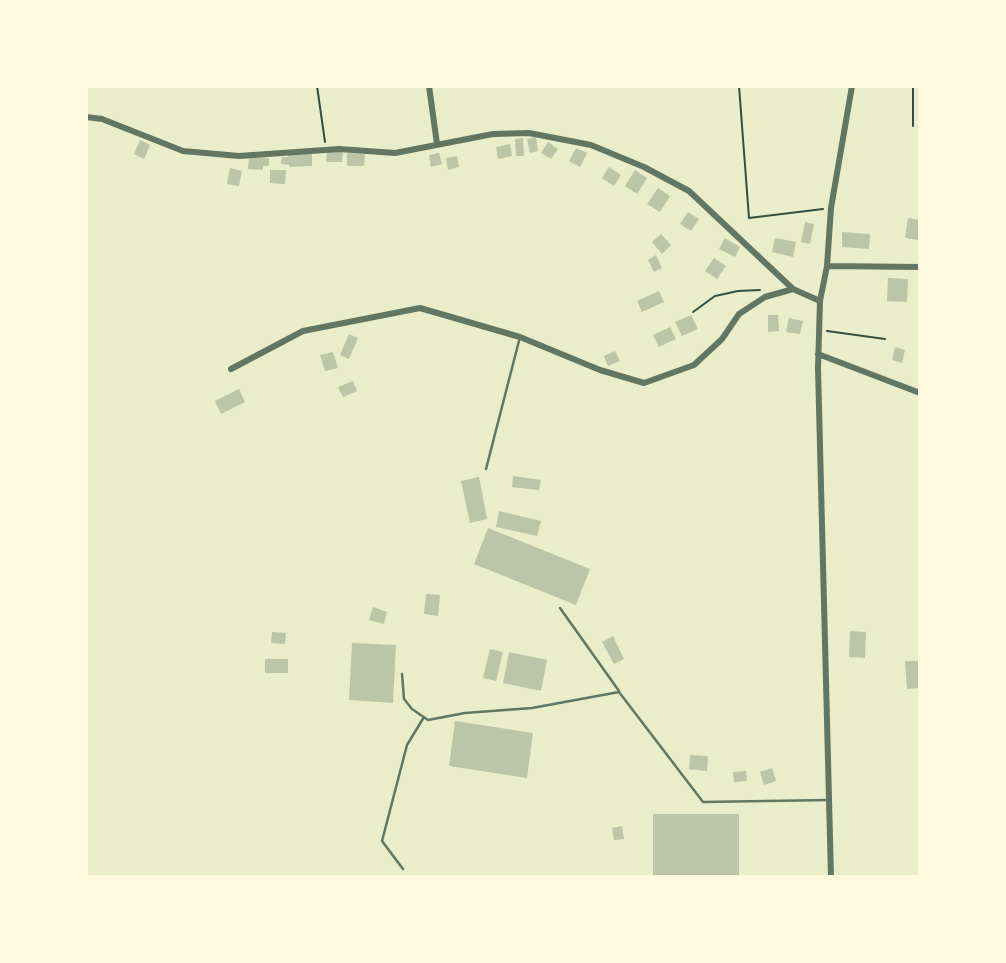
<!DOCTYPE html>
<html>
<head>
<meta charset="utf-8">
<style>
	body { margin:0 }
	#map { position:relative; width:1006px; height:963px; overflow:hidden; background:#e9edc9; font-family:Ubuntu,sans-serif }
	canvas { display:block }
	.frame { position:absolute; inset:0; border:88px solid #fefae0; pointer-events:none }
</style>
</head>
<body>
<div id="map">
<canvas width="1006" height="963"></canvas>
<div class="frame"></div>
</div>
<script>
const c = document.querySelector('canvas').getContext('2d');
c.lineJoin = 'round';
function fillPath(path, color) {
  c.fillStyle = color;
  c.fill(path, 'evenodd');
}
function shape(rows) {
  const path = new Path2D();
  for (const r of rows) {
    path.moveTo(r[0], r[1]);
    for (let i = 2; i < r.length; i += 2) path.lineTo(r[i], r[i + 1]);
  }
  return path;
}
function stroke(path, color, width, dash) {
  c.strokeStyle = color;
  c.lineWidth = width;
  c.lineCap = dash ? 'butt' : 'round';
  c.setLineDash(dash || []);
  c.stroke(path);
}
const building = shape([
	[536,137,538,151,530,153,527,139],
	[523,138,524,156,516,156,515,139],
	[140,140,150,145,144,159,134,154],
	[548,142,558,149,551,159,541,153],
	[510,144,512,156,498,159,496,147],
	[576,148,587,153,580,167,569,161],
	[327,152,343,152,342,162,326,162],
	[312,153,312,166,289,167,289,165,281,164,282,157,288,157,288,154],
	[347,153,365,154,364,166,347,166],
	[439,153,442,164,431,167,429,155],
	[457,156,459,167,448,170,446,158],
	[249,157,269,158,269,166,263,166,263,170,248,169],
	[609,167,621,175,614,186,602,178],
	[230,168,242,171,239,186,227,184],
	[270,170,286,170,285,184,270,183],
	[635,170,647,178,637,194,625,186],
	[658,188,670,196,660,212,647,204],
	[688,212,699,219,691,231,680,224],
	[908,218,920,220,918,240,905,238],
	[805,222,814,224,810,244,801,242],
	[842,232,870,234,869,249,842,247],
	[661,234,671,245,662,254,652,242],
	[725,238,740,247,735,257,719,249],
	[775,238,796,242,793,257,772,252],
	[656,255,662,268,654,272,648,260],
	[714,258,726,266,717,279,705,271],
	[888,278,908,279,907,302,887,301],
	[659,291,664,302,642,312,637,301],
	[691,315,698,329,682,336,675,322],
	[768,315,778,315,779,331,768,332],
	[789,318,803,321,800,334,786,332],
	[670,327,676,339,659,347,653,335],
	[349,334,358,338,349,359,340,355],
	[895,347,905,350,902,363,892,360],
	[615,351,620,361,608,366,604,356],
	[333,352,338,368,325,371,320,355],
	[353,381,357,391,343,397,338,387],
	[239,389,245,402,221,414,215,401],
	[513,476,541,480,539,490,512,487],
	[479,477,487,519,470,523,461,481],
	[499,511,541,521,537,536,496,527],
	[488,528,590,569,576,605,474,564],
	[426,594,440,595,438,616,424,614],
	[373,607,387,612,384,624,369,620],
	[850,631,866,632,865,658,849,657],
	[272,632,286,633,285,644,271,643],
	[613,636,624,659,614,664,602,642],
	[352,643,396,645,393,703,349,700],
	[490,649,503,652,496,681,483,678],
	[509,652,547,660,541,691,503,683],
	[265,659,288,659,288,673,265,673],
	[905,661,920,661,920,688,907,689],
	[455,721,533,733,527,778,449,766],
	[690,755,708,756,707,771,689,769],
	[772,768,776,781,764,785,760,772],
	[746,771,747,781,734,782,733,772],
	[653,814,739,814,739,877,653,877],
	[622,826,624,839,614,840,612,828]
]);
const path = shape([
	[317,86,325,142],
	[739,86,749,218,823,209],
	[913,126,913,86],
	[693,312,715,296,738,291,760,290],
	[827,331,885,339]
]);
const service = shape([
	[486,469,520,337],
	[560,608,619,691],
	[402,674,404,699,412,709,428,720,465,713,532,708,619,692,703,802,829,800],
	[403,869,382,841,407,745,424,717]
]);
const minor = shape([
	[429,86,437,144],
	[86,117,102,119,183,151,239,156,339,149,395,153,493,134,529,133,591,145,644,167,689,191,793,289,820,301],
	[827,266,920,267],
	[818,354,920,393],
	[231,369,303,331,420,308,520,337,600,370,644,383,694,365,722,339,739,314,765,297,793,289],
	[831,877,818,368,820,301,827,266,831,208,852,86]
]);
fillPath(building, '#bcc5a7');
stroke(path, '#344e41', 2);
stroke(service, '#617663', 2.5);
stroke(minor, '#617663', 6);
</script>
</body>
</html>
